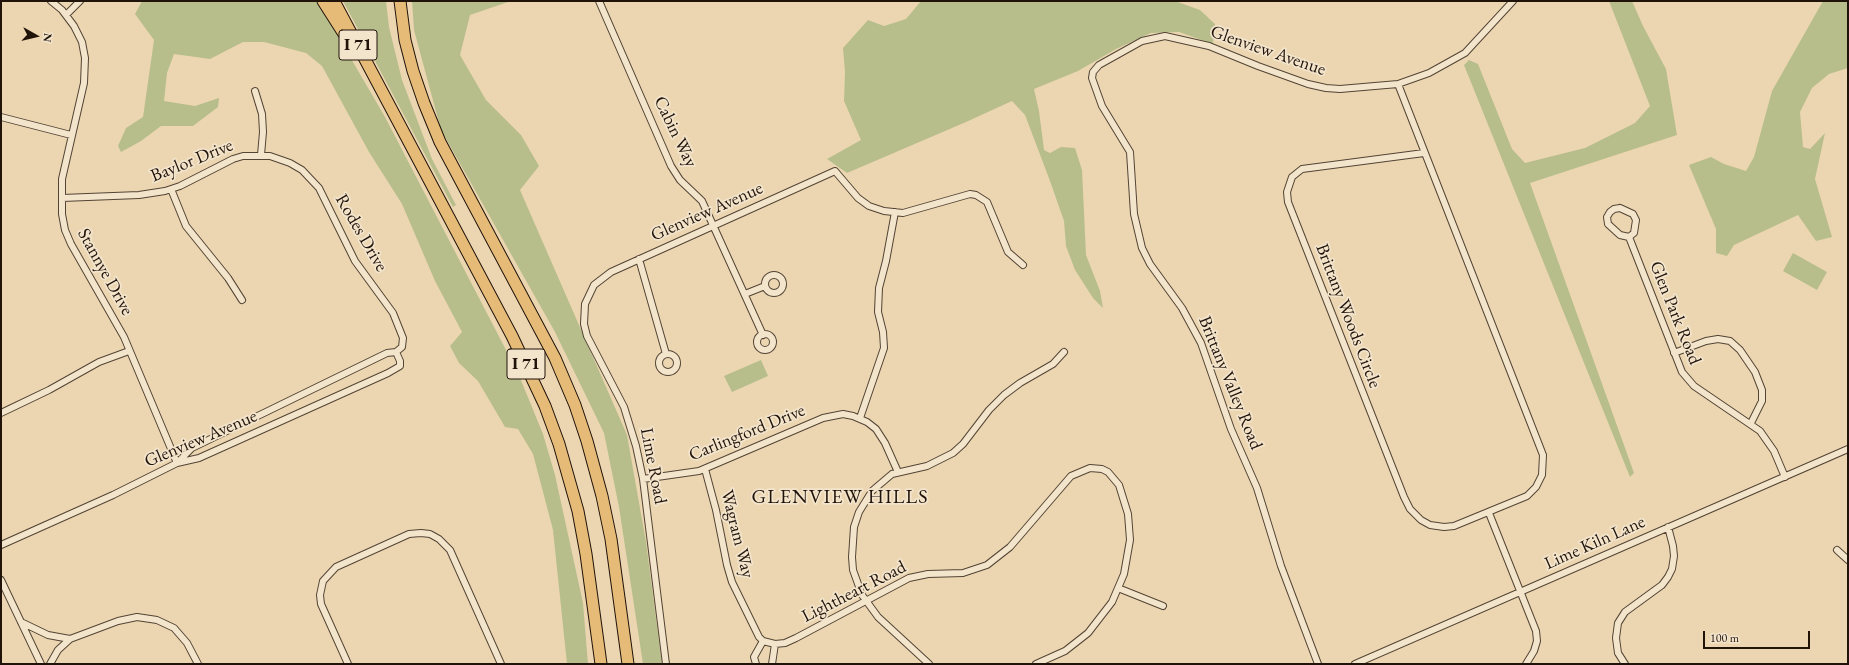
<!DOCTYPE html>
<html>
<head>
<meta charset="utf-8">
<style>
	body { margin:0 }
	#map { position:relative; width:1849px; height:665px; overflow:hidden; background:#ecd6b1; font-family:"EB Garamond",serif }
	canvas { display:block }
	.frame { position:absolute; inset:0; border:2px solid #20130a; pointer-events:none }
	.north { position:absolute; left:16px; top:16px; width:40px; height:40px; -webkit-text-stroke:3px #f3e4cc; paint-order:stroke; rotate:98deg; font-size:11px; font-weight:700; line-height:16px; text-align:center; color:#20130a }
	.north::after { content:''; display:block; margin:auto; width:14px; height:18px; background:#20130a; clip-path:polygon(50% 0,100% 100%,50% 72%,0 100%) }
	.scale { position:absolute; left:1703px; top:631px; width:107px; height:18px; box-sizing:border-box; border:2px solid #20130a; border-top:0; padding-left:5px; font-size:12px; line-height:14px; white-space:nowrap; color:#20130a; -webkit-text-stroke:3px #f3e4cc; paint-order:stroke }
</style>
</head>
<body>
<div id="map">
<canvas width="1849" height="665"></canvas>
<div class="frame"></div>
<div class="north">N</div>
<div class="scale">100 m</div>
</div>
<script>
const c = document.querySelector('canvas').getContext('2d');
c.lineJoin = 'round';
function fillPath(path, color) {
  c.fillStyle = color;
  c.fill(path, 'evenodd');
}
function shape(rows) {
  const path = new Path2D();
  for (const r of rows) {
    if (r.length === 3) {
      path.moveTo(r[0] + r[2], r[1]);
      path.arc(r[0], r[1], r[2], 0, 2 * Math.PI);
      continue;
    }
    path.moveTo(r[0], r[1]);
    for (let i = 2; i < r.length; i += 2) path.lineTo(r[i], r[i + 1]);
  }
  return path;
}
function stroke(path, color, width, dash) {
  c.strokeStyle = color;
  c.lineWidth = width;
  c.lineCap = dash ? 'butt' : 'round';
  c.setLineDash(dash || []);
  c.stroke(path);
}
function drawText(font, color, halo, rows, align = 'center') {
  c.font = font + ' "EB Garamond",serif';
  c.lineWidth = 3.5;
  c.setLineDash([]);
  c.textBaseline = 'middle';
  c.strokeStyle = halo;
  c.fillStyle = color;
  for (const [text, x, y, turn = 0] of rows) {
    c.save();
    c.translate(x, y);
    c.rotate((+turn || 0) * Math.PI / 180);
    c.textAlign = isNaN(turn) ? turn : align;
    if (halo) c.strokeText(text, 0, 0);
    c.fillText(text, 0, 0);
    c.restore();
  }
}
const green = shape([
	[142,1,316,1,325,14,385,117,518,373,543,434,555,475,583,603,588,664,567,664,553,530,533,454,518,429,505,427,478,381,459,363,450,346,462,332,435,281,402,204,369,152,322,66,306,53,264,42,243,42,210,59,174,54,167,73,164,101,195,106,219,98,218,107,193,126,161,126,141,141,121,152,118,146,126,128,143,117,154,40,135,14],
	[343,1,386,1,389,27,402,80,432,159,456,205,453,207],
	[412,1,511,1,470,15,460,55,486,100,521,135,539,166,520,190,627,435,646,542,662,664,643,664,619,507,604,433,555,332,441,130,414,30],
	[921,1,1175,1,1200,10,1215,24,1213,44,1179,32,1151,33,1116,49,1078,71,1034,89,1039,111,1044,150,1050,153,1061,147,1075,148,1082,170,1086,255,1100,291,1103,308,1093,298,1075,270,1066,246,1064,221,1050,181,1025,115,1012,101,966,122,847,173,827,159,861,140,844,101,845,72,843,48,868,20,884,26,906,19],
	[1609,1,1632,1,1643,26,1666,69,1677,135,1530,183,1634,473,1630,477,1464,65,1469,60,1478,64,1512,149,1525,163,1585,148,1635,123,1650,106],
	[1823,1,1848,1,1848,68,1829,74,1812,88,1800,112,1803,147,1810,149,1825,133,1815,179,1832,237,1816,241,1798,215,1734,245,1727,256,1716,253,1716,229,1689,165,1711,157,1724,164,1746,171,1754,157,1772,91],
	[1793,253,1827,272,1817,290,1783,271],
	[761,360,768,376,732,392,724,376]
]);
const minor = shape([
	[51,1,62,10,74,26,82,42,85,58,84,83,62,179,62,214,65,230,71,244,124,337,177,463],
	[599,1,671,166,680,180,702,201,763,335],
	[66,15,80,1],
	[1398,84,1543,455,1542,475,1536,487,1527,496,1454,526,1444,527,1430,525,1421,520,1410,509,1404,497,1288,202,1287,192,1292,177,1302,169,1424,153],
	[255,91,262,114,263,132,261,155],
	[1,117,71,135],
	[171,189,186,226,228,278,242,300],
	[62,198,139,195,165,191,180,186,233,159,243,156,270,156,290,163,302,170,319,188,355,261,393,313,403,338,402,347,396,352],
	[1620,208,1633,214,1636,220,1634,233,1629,237,1620,235,1608,224,1607,217,1610,212,1614,209,1620,208],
	[1629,237,1682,372,1694,386,1760,431,1774,451,1785,477],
	[639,259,666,354],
	[774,284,9],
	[745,294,765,286],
	[765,342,8],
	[1674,353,1706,341,1718,339,1730,341,1740,350,1755,372,1762,390,1762,401,1751,423],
	[668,363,9],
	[1,413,49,390,99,362,129,351],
	[860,418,884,348,883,332,878,312,879,288,886,261,895,212],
	[177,463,192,448,387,353,396,352],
	[705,469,716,510,727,565,732,582,759,637,763,641,775,644,785,643,796,638,909,578,928,574,963,573,987,565,1010,547,1071,476,1090,468,1102,469,1108,472,1119,485,1128,514,1130,540,1124,574,1112,602,1088,633,1065,651,1036,664],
	[643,479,699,471,823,418,843,414,853,416,867,422,876,429,885,443,898,472],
	[1489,513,1536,631,1537,641,1534,651,1526,664],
	[1,545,113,495,177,463,199,458,388,373,400,366,400,361,396,352],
	[1837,550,1848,560],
	[1,580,41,664],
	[1118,588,1163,606],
	[21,622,48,635,70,639],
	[50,664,58,650,70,639,118,621,137,617,157,620,174,628,187,643,198,664],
	[348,664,321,604,320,595,323,581,336,567,409,534,421,533,430,534,439,539,450,550,501,664],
	[666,664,643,479,636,446,624,407,587,336,584,324,585,304,594,285,611,272,835,171,858,198,869,206,884,211,903,213,970,194,976,195,987,202,1008,252,1023,265],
	[756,664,754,657,763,641],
	[772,664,775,644],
	[929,664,878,617,862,595,853,570,852,557,854,527,859,512,872,491,892,474,927,466,953,453,963,444,989,410,1004,395,1020,383,1053,364,1064,352],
	[1318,664,1281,566,1257,488,1231,429,1201,343,1182,308,1150,264,1142,248,1134,214,1130,152,1102,106,1092,78,1093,72,1099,65,1142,41,1165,36,1209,46,1258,66,1308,84,1326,88,1340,89,1398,84,1429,73,1465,53,1513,1],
	[1355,664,1848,449],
	[1625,664,1618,653,1616,638,1618,623,1625,612,1662,585,1668,577,1672,569,1674,556,1673,546,1668,527]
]);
const motorway = shape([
	[323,1,344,34],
	[334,1,512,336,545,406,559,444,578,511,586,554,601,664],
	[400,1,405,40,413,71,424,103,440,142,555,358,575,405,587,441,602,496,611,539,628,664]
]);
const shields = [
	[358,45,38],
	[526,364,38]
];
const shieldNames = [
	["I 71",358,45],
	["I 71",526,364]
];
const streetNames = [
	["Glenview Avenue",1268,51,19],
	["Cabin Way",675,132,64],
	["Baylor Drive",192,161,-22],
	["Glenview Avenue",707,212,-24],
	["Rodes Drive",361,233,60],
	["Stannye Drive",105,272,61],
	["Glen Park Road",1675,313,68],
	["Brittany Woods Circle",1348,316,69],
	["Brittany Valley Road",1230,383,68],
	["Carlingford Drive",747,433,-22],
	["Glenview Avenue",201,439,-23],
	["Lime Road",653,466,79],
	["Wagram Way",737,534,76],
	["Lime Kiln Lane",1595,543,-24],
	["Lightheart Road",854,592,-27]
];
const quarterNames = [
	["GLENVIEW HILLS",840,498]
];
fillPath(green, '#b7be8c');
stroke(minor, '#534434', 8);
stroke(motorway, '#20130a', 13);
stroke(minor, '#f3e4cc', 6);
stroke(motorway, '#e6bb78', 11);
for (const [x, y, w] of shields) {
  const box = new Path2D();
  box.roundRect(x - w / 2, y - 15, w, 30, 3);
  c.fillStyle = '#f3e4cc';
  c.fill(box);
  stroke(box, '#20130a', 1);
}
drawText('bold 17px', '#20130a', null, shieldNames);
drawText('18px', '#20130a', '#f3e4cc', streetNames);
c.letterSpacing = '1px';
drawText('20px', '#20130a', '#f3e4cc', quarterNames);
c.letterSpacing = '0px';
</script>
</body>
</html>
